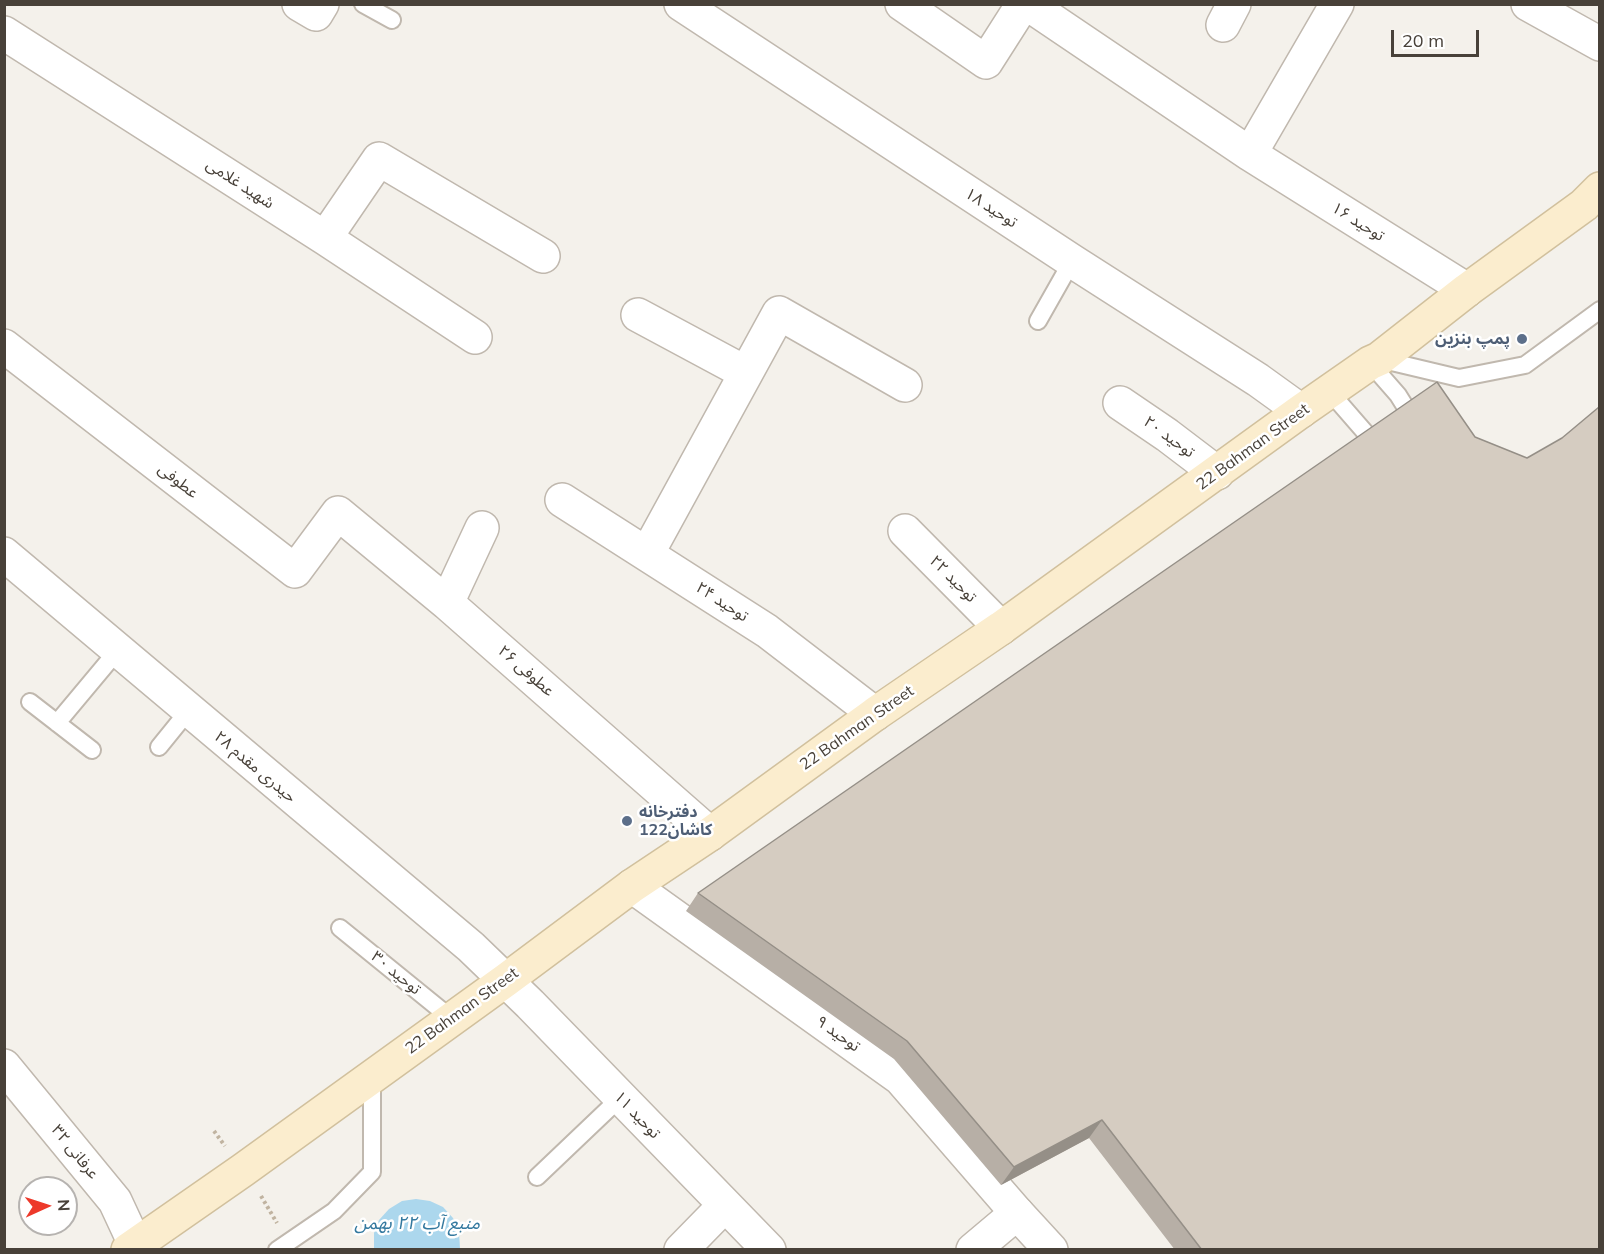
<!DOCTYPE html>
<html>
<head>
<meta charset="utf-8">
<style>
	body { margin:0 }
	#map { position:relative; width:1604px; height:1254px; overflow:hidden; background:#f4f1eb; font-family:Mulish,sans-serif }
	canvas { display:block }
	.frame { position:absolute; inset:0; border:6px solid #484139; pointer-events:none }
	.north { position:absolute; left:18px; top:1176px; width:60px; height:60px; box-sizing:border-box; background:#fff; border:2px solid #b6b3b0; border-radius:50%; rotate:87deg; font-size:16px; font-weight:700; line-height:24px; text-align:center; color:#484139 }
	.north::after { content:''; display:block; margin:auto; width:21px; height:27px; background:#ed392a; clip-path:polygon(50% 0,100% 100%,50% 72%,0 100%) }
	.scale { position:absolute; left:1391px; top:30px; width:88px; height:27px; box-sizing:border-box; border:3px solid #484139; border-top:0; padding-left:8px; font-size:18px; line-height:21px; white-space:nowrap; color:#484139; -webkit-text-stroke:4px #fff; paint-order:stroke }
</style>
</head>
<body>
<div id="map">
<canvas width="1604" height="1254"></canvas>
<div class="frame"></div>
<div class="north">N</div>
<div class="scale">20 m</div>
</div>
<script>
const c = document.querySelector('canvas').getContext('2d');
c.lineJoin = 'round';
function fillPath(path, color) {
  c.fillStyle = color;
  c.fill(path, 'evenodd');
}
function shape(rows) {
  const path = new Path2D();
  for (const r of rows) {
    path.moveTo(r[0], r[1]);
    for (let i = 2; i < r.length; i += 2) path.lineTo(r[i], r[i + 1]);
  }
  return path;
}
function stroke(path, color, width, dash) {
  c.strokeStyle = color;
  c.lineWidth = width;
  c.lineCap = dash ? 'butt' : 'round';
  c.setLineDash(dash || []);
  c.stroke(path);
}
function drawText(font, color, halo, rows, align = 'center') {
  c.font = font + ' Mulish,"Noto Sans Arabic",sans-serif';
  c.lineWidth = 5;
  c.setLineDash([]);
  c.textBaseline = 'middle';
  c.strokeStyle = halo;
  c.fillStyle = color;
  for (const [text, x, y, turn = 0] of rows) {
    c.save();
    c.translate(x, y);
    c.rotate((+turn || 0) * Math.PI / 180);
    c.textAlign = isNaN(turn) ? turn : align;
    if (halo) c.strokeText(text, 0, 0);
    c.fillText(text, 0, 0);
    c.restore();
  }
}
const water = shape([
	[416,1199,430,1201,443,1207,453,1218,459,1231,460,1249,374,1249,374,1233,379,1220,389,1209,402,1201]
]);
const path = shape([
	[214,1131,225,1146],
	[261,1196,277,1223]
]);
const service = shape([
	[363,4,392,20],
	[1038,321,1072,261],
	[1379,359,1459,378,1525,365,1600,310],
	[1370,363,1398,395,1408,411,1413,423],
	[1330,392,1370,438,1381,445],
	[30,702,92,750],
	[57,723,118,650],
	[159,747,189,710],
	[340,928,452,1019],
	[537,1177,620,1098],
	[277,1250,334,1211,372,1172,372,1077]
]);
const minor = shape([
	[299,4,316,14,322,4],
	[681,4,1072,261,1258,380,1301,411],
	[902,4,986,62,1023,4],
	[1028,4,1250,154,1467,290],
	[1528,4,1600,44],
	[1223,25,1234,4],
	[4,33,325,238,475,337],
	[1250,154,1337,4],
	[325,238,379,159,543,256],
	[638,315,746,373],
	[4,346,295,571,338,513,447,603,710,834],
	[1120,403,1167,435,1217,473],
	[562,500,767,631,875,714],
	[905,531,1001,628],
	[4,554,471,947,530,1004,769,1250],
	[647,554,779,313,905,385],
	[447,603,482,528],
	[632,886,900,1078,1017,1213],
	[4,1066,115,1201,135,1244],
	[681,1250,725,1205]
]);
const tertiary = shape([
	[973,1250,1017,1213,1051,1250]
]);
const secondary = shape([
	[128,1250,243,1170,506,980,632,886,710,834,875,714,1001,628,1301,411,1370,363,1379,359,1467,290,1584,205,1600,189]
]);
const wall = shape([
	[698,893,1599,1250,1175,1250,1089,1138,1001,1185,894,1059,686,911]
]);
const shadedWall = shape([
	[1102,1120,1089,1138,1001,1185,1014,1167]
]);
const building = shape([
	[1437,382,1475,437,1527,458,1562,438,1599,407,1599,1250,1202,1250,1102,1120,1014,1167,907,1041,698,893,1437,382]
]);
const markers = [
	[1522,339,6,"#5c6f8a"],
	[627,821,6,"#5c6f8a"]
];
const streetNames = [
	["شهید غلامی",240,184,33],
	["توحید ۱۸",991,208,33],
	["توحید ۱۶",1358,222,32],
	["توحید ۲۰",1169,437,36],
	["22 Bahman Street",1253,447,-36],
	["عطوفی",178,481,38],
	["توحید ۲۲",953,579,45],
	["توحید ۲۴",722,602,33],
	["عطوفی ۲۶",526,671,41],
	["22 Bahman Street",857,728,-35],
	["حیدری مقدم ۲۸",255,767,40],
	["توحید ۳۰",396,973,39],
	["22 Bahman Street",462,1011,-36],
	["توحید ۹",838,1034,35],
	["توحید ۱۱",637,1115,46],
	["عرفانی ۳۲",75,1152,51]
];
const serviceNames = [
	["پمپ بنزین",1510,339],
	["دفترخانه",639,812,"left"],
	["122کاشان",639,830,"left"]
];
const waterNames = [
	["منبع آب ۲۲ بهمن",417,1224]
];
fillPath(water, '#acd7ed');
stroke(service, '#c0b8ae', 20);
stroke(minor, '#c0b8ae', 36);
stroke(tertiary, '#c0b8ae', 36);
stroke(secondary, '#d1c09d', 36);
stroke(path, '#c0b3a0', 4, [3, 3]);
stroke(service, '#fff', 16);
stroke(minor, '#fff', 33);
stroke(tertiary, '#fff', 33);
stroke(secondary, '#fbedce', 33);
fillPath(wall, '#b7afa6');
fillPath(shadedWall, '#958f87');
fillPath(building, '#d5ccc1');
stroke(building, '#958f87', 1.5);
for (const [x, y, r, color] of markers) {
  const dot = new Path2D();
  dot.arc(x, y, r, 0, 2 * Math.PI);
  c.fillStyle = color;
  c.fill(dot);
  stroke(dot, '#fff', 2);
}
drawText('16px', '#484139', '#fff', streetNames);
drawText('bold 16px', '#4e5e75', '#fff', serviceNames, 'right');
drawText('italic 18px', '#34799f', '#fff', waterNames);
</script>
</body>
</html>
